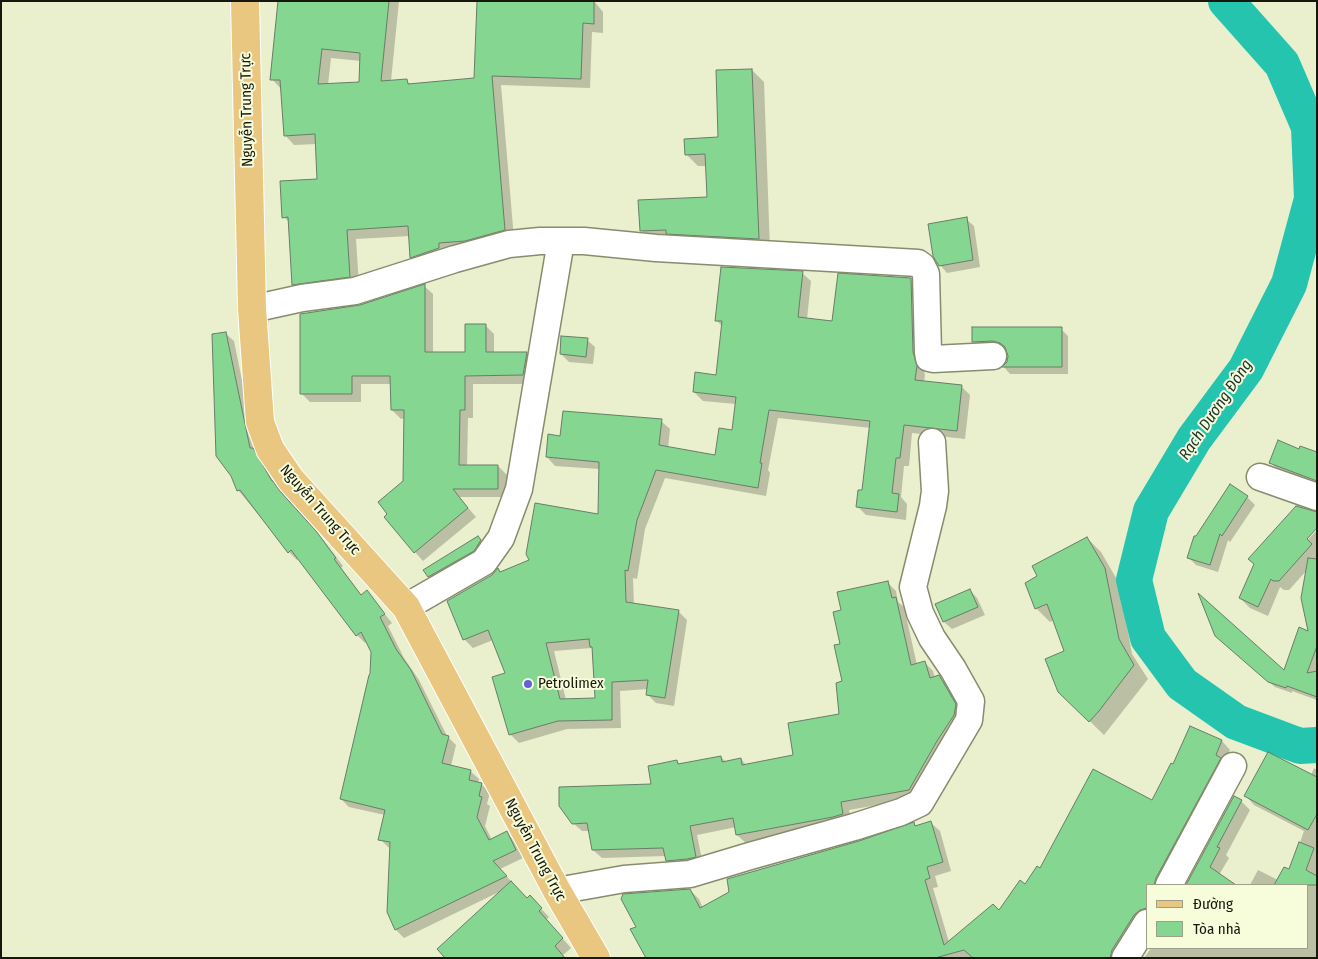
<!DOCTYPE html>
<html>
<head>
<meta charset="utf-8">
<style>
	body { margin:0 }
	#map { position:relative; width:1318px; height:959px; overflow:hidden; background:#eaefce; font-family:"Fira Sans Condensed",sans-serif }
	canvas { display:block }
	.frame { position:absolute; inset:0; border:2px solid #17180d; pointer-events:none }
	.legend { position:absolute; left:1146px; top:884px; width:162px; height:65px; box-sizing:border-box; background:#f7fcdb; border:1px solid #9da189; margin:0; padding:6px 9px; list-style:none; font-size:15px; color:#17180d }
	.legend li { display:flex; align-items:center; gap:10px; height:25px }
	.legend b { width:25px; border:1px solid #9da189 }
</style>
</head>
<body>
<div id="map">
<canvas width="1318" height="959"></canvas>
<div class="frame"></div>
<ul class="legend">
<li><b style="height:6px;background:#e9c780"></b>Đường</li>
<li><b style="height:14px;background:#85d690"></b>Tòa nhà</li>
</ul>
</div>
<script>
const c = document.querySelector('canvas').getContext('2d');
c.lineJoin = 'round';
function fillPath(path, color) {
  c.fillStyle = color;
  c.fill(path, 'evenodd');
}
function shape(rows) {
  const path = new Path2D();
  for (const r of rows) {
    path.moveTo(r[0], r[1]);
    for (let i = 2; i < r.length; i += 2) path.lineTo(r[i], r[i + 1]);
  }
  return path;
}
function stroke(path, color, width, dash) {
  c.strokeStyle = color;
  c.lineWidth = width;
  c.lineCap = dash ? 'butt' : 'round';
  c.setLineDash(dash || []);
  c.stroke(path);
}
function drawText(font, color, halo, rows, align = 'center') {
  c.font = font + ' "Fira Sans Condensed",sans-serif';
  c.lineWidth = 4;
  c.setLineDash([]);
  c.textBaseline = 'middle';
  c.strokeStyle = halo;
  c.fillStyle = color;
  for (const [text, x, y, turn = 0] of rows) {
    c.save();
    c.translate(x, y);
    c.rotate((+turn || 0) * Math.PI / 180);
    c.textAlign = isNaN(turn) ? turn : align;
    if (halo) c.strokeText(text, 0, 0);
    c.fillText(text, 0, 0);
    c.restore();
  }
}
const shadow = shape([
	[279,1,399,1,391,81,407,81,411,85,476,79,478,1,594,1,603,12,603,33,592,32,590,88,501,85,514,239,421,267,411,257,410,236,356,239,359,286,302,294,293,284,290,223,284,217,319,180,317,144,294,145,285,135,281,89,272,79],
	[331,58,361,61,360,83,328,85],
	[752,70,764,82,770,250,653,242,641,230,708,198,707,166,698,166,686,154,720,138],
	[966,219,974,226,980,267,947,273,940,265],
	[802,273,811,281,807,319,833,323,910,279,919,288,921,362,925,375,924,382,961,386,970,395,965,439,912,433,909,466,904,466,901,497,907,504,906,520,866,515,858,507,864,491,871,428,778,418,768,470,770,473,766,496,665,478,645,529,637,579,633,578,634,605,678,611,687,620,674,706,656,703,647,694,648,689,620,691,621,728,567,729,519,743,511,735,494,678,506,674,493,640,473,648,464,639,492,576,498,570,501,573,531,561,599,515,600,469,555,466,547,457,561,437,661,421,670,429,668,448,716,456,733,432,736,404,703,401,694,392,717,376,723,327,716,320],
	[592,648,596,699,566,700,554,651],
	[424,286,433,294,433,353,466,353,485,325,494,334,494,353,527,353,535,361,531,384,473,384,473,418,468,418,467,466,498,466,507,475,507,497,459,497,476,517,423,561,415,552,389,514,404,481,405,418,401,419,392,410,392,384,361,384,361,402,310,402,302,394,360,307],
	[1061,329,1068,336,1068,374,1010,374,1004,367,1008,363,1009,356,1007,349,1001,348,980,348,974,342],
	[225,333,234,341,257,454,277,487,324,541,343,566,341,568,362,596,367,592,392,623,388,626,404,658,419,680,447,736,456,745,451,766,470,771,479,779,478,783,481,784,490,792,487,804,490,806,485,826,492,840,506,833,515,841,523,858,500,869,527,899,530,897,549,917,546,920,571,948,562,956,499,892,404,938,396,930,388,912,391,848,388,847,380,839,385,815,349,807,341,799,370,676,372,652,367,641,365,643,357,635,299,558,297,560,289,552,238,490],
	[587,340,595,347,593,364,569,362,561,354],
	[1300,451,1317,454,1317,485,1278,470,1271,463],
	[1247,497,1255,505,1230,542,1228,540,1218,572,1196,565,1188,557],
	[1317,530,1317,559,1289,590,1284,590,1280,587,1268,616,1250,608,1240,598,1302,542,1304,544],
	[478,537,486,545,436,584,429,576],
	[1087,538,1101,552,1119,583,1132,654,1148,679,1104,735,1059,691,1066,652,1054,620,1050,622,1036,608,1038,577],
	[887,582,896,591,898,602,904,607,917,665,925,663,933,671,935,678,939,677,947,685,963,714,917,798,849,810,851,823,842,825,746,843,737,835,736,827,697,835,703,865,675,869,667,860,666,856,602,858,593,850,590,831,582,831,573,823,653,786,677,761,680,765,721,757,726,762,741,759,746,765,794,756,840,715,844,682,841,644,843,611],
	[970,590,977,598,985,615,952,629,944,622,937,605],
	[1317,639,1317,700,1292,691,1292,693,1275,687,1222,641,1284,672],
	[1190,727,1222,741,1230,750,1165,885,1147,885,1147,920,1122,958,647,958,690,890,699,899,703,908,859,842,914,824,917,827,931,823,940,831,951,871,935,876,938,887,933,888,949,942,1000,912,1041,869,1153,802,1173,765],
	[1314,768,1317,770,1317,958,1144,958,1151,948,1307,948,1307,885,1250,885,1258,870,1278,880,1290,871,1304,831,1254,805,1246,796,1311,775],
	[1234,798,1241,801,1250,810,1226,855,1229,858,1219,875,1234,885,1187,885]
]);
const river = shape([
	[1226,1,1282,64,1309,127,1312,199,1289,284,1246,369,1194,439,1151,511,1134,580,1148,638,1182,684,1236,722,1300,746,1317,745]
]);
const building = shape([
	[278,1,389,1,381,81,407,79,408,84,474,78,477,1,594,1,594,24,583,23,581,79,492,76,505,230,465,241,439,243,439,248,410,258,408,226,347,230,350,277,292,285,288,217,282,218,280,181,317,179,316,158,315,134,284,136,280,80,270,80,278,1],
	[322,49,360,53,359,82,318,84,322,49],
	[752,69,759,239,666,234,666,230,640,231,638,200,707,197,705,154,685,155,684,139,718,137,716,70,752,69],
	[967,217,973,260,939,266,933,256,928,224,967,217],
	[721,267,803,271,798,317,832,321,838,273,911,278,913,352,917,366,915,380,962,385,957,431,904,425,900,458,896,458,892,493,899,494,897,512,856,507,858,490,862,490,870,421,769,410,760,463,762,463,758,488,656,470,637,520,628,571,625,570,626,602,679,610,665,698,646,695,648,680,612,682,612,720,558,721,509,735,492,677,505,673,488,630,463,640,447,601,492,575,498,568,500,572,529,560,526,554,535,503,598,514,599,462,546,457,548,434,560,436,563,411,662,419,659,445,715,455,719,428,732,430,736,397,693,392,695,372,716,375,722,321,715,321,721,267],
	[589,639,590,647,592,647,595,698,560,699,546,643,589,639],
	[425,284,425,352,465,352,465,324,486,324,486,352,527,352,523,375,465,376,465,410,460,410,459,465,498,465,498,489,453,489,468,508,414,553,384,517,387,514,378,502,403,481,404,410,391,410,390,376,352,376,352,394,300,394,300,314,360,305,425,284],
	[972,327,1062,327,1062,367,1002,367,1007,362,1008,356,1005,347,1000,343,993,341,972,342,972,327],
	[226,332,250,448,253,448,272,481,273,481,279,490,316,531,336,558,334,559,361,595,367,590,385,614,380,617,396,649,411,670,442,734,449,736,442,763,471,770,469,780,482,783,479,796,482,797,477,817,489,840,507,831,516,850,493,861,507,876,395,930,387,912,390,842,378,840,385,810,340,799,369,675,370,674,371,652,361,632,356,636,291,550,288,553,240,490,237,491,231,476,216,456,212,334,226,332],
	[561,336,588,338,586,357,560,354,561,336],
	[1278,440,1299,449,1300,446,1317,452,1317,481,1269,463,1278,440],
	[1230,484,1248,496,1222,536,1220,534,1210,565,1187,558,1194,536,1196,536,1230,484],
	[1296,506,1317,512,1317,528,1307,539,1312,544,1279,581,1273,581,1271,579,1258,607,1239,598,1254,564,1248,559,1296,506],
	[478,536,481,540,474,551,428,577,423,570,478,536],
	[1087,537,1105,568,1119,639,1134,665,1099,711,1089,722,1058,692,1045,659,1064,651,1047,604,1035,609,1025,583,1037,576,1032,566,1087,537],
	[1308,558,1317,559,1317,646,1307,673,1317,671,1317,697,1287,686,1286,688,1268,682,1215,636,1198,593,1284,670,1299,627,1308,631,1301,598,1308,558],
	[888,581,892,598,896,597,911,665,925,661,930,678,939,675,956,704,954,715,937,741,909,790,841,802,843,814,833,817,736,835,733,818,690,826,696,857,687,859,666,861,663,848,592,850,587,823,572,824,559,806,559,787,651,784,648,766,677,760,678,764,721,756,722,762,741,758,742,765,793,755,788,723,839,714,836,683,842,681,834,645,840,644,833,612,841,610,837,592,888,581],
	[970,589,978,607,943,622,935,604,970,589],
	[1190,726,1222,740,1216,755,1221,758,1156,878,1154,885,1147,885,1147,908,1140,910,1134,915,1112,950,1110,958,973,958,964,950,935,958,646,958,630,929,636,927,621,899,623,894,690,889,700,908,729,892,727,879,859,841,914,822,915,826,931,821,943,862,927,867,930,878,925,880,944,945,993,904,999,910,1020,880,1025,884,1037,866,1040,868,1093,769,1152,800,1171,763,1173,764,1190,726],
	[1268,752,1317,777,1317,814,1308,830,1244,796,1268,752],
	[1234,796,1242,800,1217,847,1220,848,1210,867,1236,885,1186,885,1234,796],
	[1299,842,1314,848,1306,870,1317,876,1317,885,1274,885,1284,867,1289,869,1299,842],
	[511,881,527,898,530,895,542,908,539,911,563,938,555,946,565,958,445,958,437,949,511,881]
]);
const minor = shape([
	[252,309,302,298,355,291,455,259,509,244,540,241,584,241,656,248,918,263,922,266,926,274,928,352,929,358,933,359,993,356],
	[1260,477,1317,497],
	[406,607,484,562,501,538,519,489,561,241],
	[1169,885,1233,766],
	[557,891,624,879,690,874,750,856,854,827,901,812,920,803,969,720,971,701,953,669,932,638,920,613,913,587,933,506,935,491,932,442],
	[1125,958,1147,923]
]);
const major = shape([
	[245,1,252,309,260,422,270,449,291,480,406,607,557,891,596,958]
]);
const markers = [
	[528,684,5,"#6561db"]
];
const streetNames = [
	["Nguyễn Trung Trực",247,110,-91],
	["Nguyễn Trung Trực",320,510,49],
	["Nguyễn Trung Trực",535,850,62]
];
const poiNames = [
	["Petrolimex",538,684]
];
const waterNames = [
	["Rạch Dương Đông",1216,410,-56]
];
fillPath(shadow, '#0003');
stroke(river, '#25c4af', 36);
fillPath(building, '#85d690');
stroke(building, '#667e68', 1);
stroke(minor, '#888c6e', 29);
stroke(major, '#fff', 30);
stroke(minor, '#fff', 26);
stroke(major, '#e9c780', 28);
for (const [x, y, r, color] of markers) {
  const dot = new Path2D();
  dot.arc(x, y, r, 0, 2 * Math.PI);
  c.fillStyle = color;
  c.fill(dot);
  stroke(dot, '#f7fcdb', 2);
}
drawText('15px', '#17180d', '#f7fcdb', streetNames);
drawText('15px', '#17180d', '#f7fcdb', poiNames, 'left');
drawText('italic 16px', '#1c342f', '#f7fcdb', waterNames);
</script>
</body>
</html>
